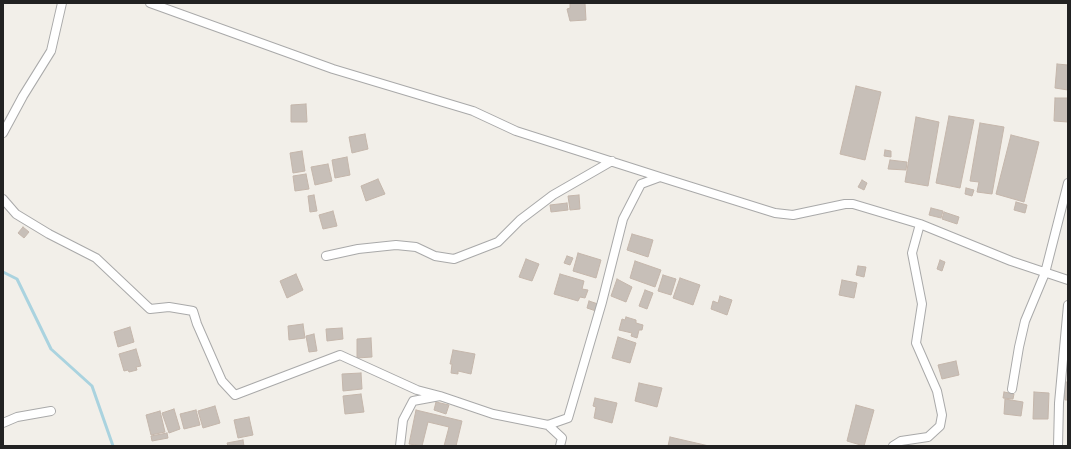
<!DOCTYPE html>
<html>
<head>
<meta charset="utf-8">
<style>
	body { margin:0 }
	#map { position:relative; width:1071px; height:449px; overflow:hidden; background:#f2efe9; font-family:"PT Sans",sans-serif }
	canvas { display:block }
	.frame { position:absolute; inset:0; border:4px solid #222; pointer-events:none }
</style>
</head>
<body>
<div id="map">
<canvas width="1071" height="449"></canvas>
<div class="frame"></div>
</div>
<script>
const c = document.querySelector('canvas').getContext('2d');
c.lineJoin = 'round';
function shape(rows) {
  const path = new Path2D();
  for (const r of rows) {
    path.moveTo(r[0], r[1]);
    for (let i = 2; i < r.length; i += 2) path.lineTo(r[i], r[i + 1]);
  }
  return path;
}
function stroke(path, color, width, dash) {
  c.strokeStyle = color;
  c.lineWidth = width;
  c.lineCap = dash ? 'butt' : 'round';
  c.setLineDash(dash || []);
  c.stroke(path);
}
function fillPath(path, color) {
  c.fillStyle = color;
  c.fill(path, 'evenodd');
}
const stream = shape([
	[3,272,17,279,51,349,92,386,113,446]
]);
const building = shape([
	[570,3,585,3,586,20,570,21,567,9,570,8,570,3],
	[1057,64,1068,65,1068,90,1055,88,1057,64],
	[856,86,881,92,865,160,840,154,856,86],
	[1055,98,1068,98,1068,122,1054,121,1055,98],
	[306,104,307,122,291,122,291,105,306,104],
	[949,116,974,120,960,188,936,183,949,116],
	[916,117,939,122,928,186,905,182,916,117],
	[980,123,1004,127,992,194,977,192,979,182,970,181,980,123],
	[365,134,368,149,352,153,349,137,365,134],
	[1011,135,1039,142,1024,202,996,194,1011,135],
	[885,150,891,151,891,157,884,156,885,150],
	[302,151,305,171,293,173,290,153,302,151],
	[347,157,350,175,335,178,332,160,347,157],
	[890,160,907,162,906,170,888,169,890,160],
	[328,164,332,181,315,185,311,167,328,164],
	[306,174,309,189,295,191,293,176,306,174],
	[378,179,385,194,366,201,361,186,378,179],
	[862,180,867,183,864,190,858,187,862,180],
	[966,188,974,190,972,196,965,194,966,188],
	[314,195,317,211,310,212,308,196,314,195],
	[579,195,580,209,570,210,568,196,579,195],
	[1016,202,1027,205,1025,213,1014,210,1016,202],
	[567,203,568,210,551,212,550,205,567,203],
	[931,208,943,211,941,218,929,215,931,208],
	[333,211,337,226,323,229,319,215,333,211],
	[944,212,959,217,957,224,942,219,944,212],
	[23,227,29,232,24,238,18,233,23,227],
	[632,234,653,240,648,257,627,250,632,234],
	[578,253,601,260,596,278,573,271,578,253],
	[567,256,573,258,570,265,564,263,567,256],
	[526,259,539,264,532,281,519,277,526,259],
	[940,260,945,262,942,271,937,269,940,260],
	[635,261,661,270,655,287,630,278,635,261],
	[858,266,866,267,864,277,856,275,858,266],
	[296,274,303,290,287,298,280,281,296,274],
	[560,274,584,281,582,289,588,290,585,298,580,297,578,301,554,294,560,274],
	[663,275,676,279,671,295,658,291,663,275],
	[680,278,700,285,693,305,673,298,680,278],
	[617,279,632,287,626,302,611,296,617,279],
	[842,280,857,283,854,298,839,295,842,280],
	[645,290,653,293,647,309,639,306,645,290],
	[720,296,732,300,727,315,711,309,713,301,718,303,720,296],
	[589,301,598,304,596,311,587,308,589,301],
	[626,317,636,320,636,323,643,325,642,330,639,330,637,338,631,336,632,333,619,330,622,319,625,320,626,317],
	[303,324,305,338,289,340,288,326,303,324],
	[130,327,134,342,118,347,114,332,130,327],
	[342,328,343,339,327,341,326,329,342,328],
	[314,334,317,351,309,352,306,336,314,334],
	[618,337,636,343,630,363,612,358,618,337],
	[371,338,372,357,357,358,357,339,371,338],
	[136,349,141,366,136,367,137,370,129,372,128,370,124,371,119,354,136,349],
	[453,350,475,354,471,374,458,371,458,374,451,373,452,364,450,364,453,350],
	[956,361,959,375,942,379,938,365,956,361],
	[361,373,362,389,343,391,342,374,361,373],
	[1063,382,1068,382,1068,400,1065,400,1063,382],
	[639,383,662,388,657,407,635,401,639,383],
	[1004,392,1014,394,1013,399,1003,398,1004,392],
	[1034,392,1049,393,1048,419,1033,419,1034,392],
	[361,394,364,412,345,414,343,396,361,394],
	[595,398,617,403,612,423,594,418,596,407,593,406,595,398],
	[1005,399,1023,402,1021,416,1004,414,1005,399],
	[436,402,449,405,446,414,434,410,436,402],
	[856,405,874,410,864,446,847,441,856,405],
	[215,406,220,423,203,428,198,411,215,406],
	[174,409,180,429,169,433,162,413,174,409],
	[196,410,200,425,184,429,180,414,196,410],
	[416,410,462,421,456,446,444,446,449,427,428,422,422,446,409,444,416,410],
	[160,411,165,432,151,435,146,415,160,411],
	[249,417,253,435,238,438,234,420,249,417],
	[167,433,168,438,152,441,151,436,167,433],
	[670,437,709,446,668,446,670,437],
	[243,440,244,446,228,446,227,443,243,440]
]);
const minor = shape([
	[150,3,333,69,473,111,516,131,660,177],
	[3,133,23,96,51,51,62,3],
	[3,199,16,214,49,234,96,258,150,309,169,307,193,311,197,324,222,381,235,395,340,355,417,390,440,396],
	[326,256,358,249,396,245,416,247,435,256,454,259,498,242,520,220,553,195,612,161],
	[1012,389,1019,347,1025,321,1045,273,1068,183],
	[3,423,17,417,51,411],
	[400,446,403,420,413,401,440,396,493,414,548,425],
	[560,446,562,438,548,425,568,418,602,302,623,219,641,184,660,177,775,213,793,215,845,204,853,204,920,224,1011,261,1068,280],
	[893,446,901,441,928,437,940,426,942,415,937,391,916,343,922,304,912,253,920,224],
	[1058,446,1059,403,1068,305]
]);
stroke(stream, '#aad3df', 3);
fillPath(building, '#c7bfb8');
stroke(building, '#c4b6ab', 1);
stroke(minor, '#a9a9a9', 10);
stroke(minor, '#fff', 8);
</script>
</body>
</html>
